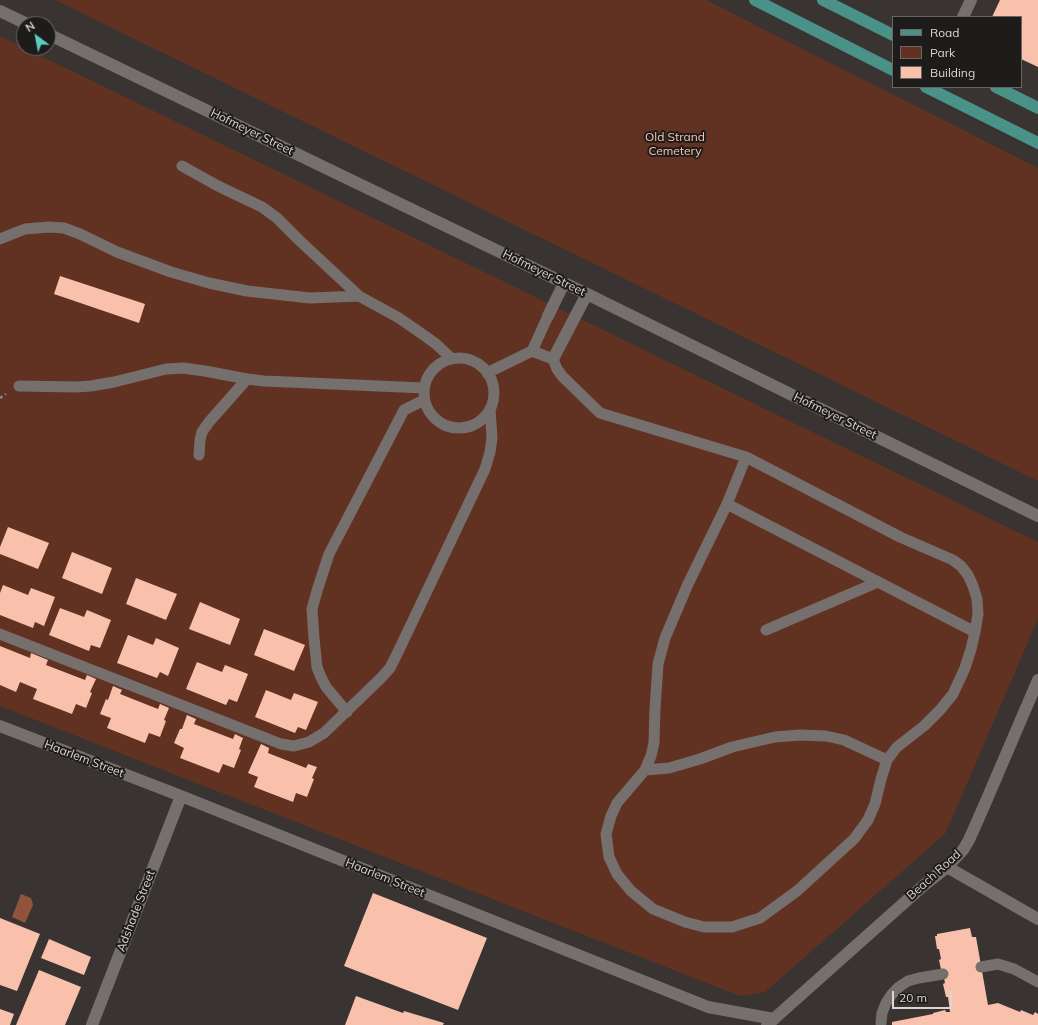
<!DOCTYPE html>
<html>
<head>
<meta charset="utf-8">
<style>
	body { margin:0 }
	#map { position:relative; width:1038px; height:1025px; overflow:hidden; background:#393432; font-family:Mulish,sans-serif }
	canvas { display:block }
	.legend { position:absolute; left:892px; top:16px; width:130px; height:72px; box-sizing:border-box; background:#1e1c1b; border:1px solid #696665; margin:0; padding:5px 7px; list-style:none; font-size:12px; color:#d9d6d5 }
	.legend li { display:flex; align-items:center; gap:8px; height:20px }
	.legend b { width:20px; border:1px solid #696665 }
	.north { position:absolute; left:16px; top:16px; width:40px; height:40px; box-sizing:border-box; background:#1e1c1b; border:1px solid #696665; border-radius:50%; rotate:328deg; font-size:11px; font-weight:700; line-height:16px; text-align:center; color:#d9d6d5 }
	.north::after { content:''; display:block; margin:auto; width:14px; height:18px; background:#59cebf; clip-path:polygon(50% 0,100% 100%,50% 72%,0 100%) }
	.scale { position:absolute; left:892px; top:991px; width:60px; height:18px; box-sizing:border-box; border:2px solid #d9d6d5; border-top:0; padding-left:5px; font-size:12px; line-height:14px; white-space:nowrap; color:#d9d6d5; -webkit-text-stroke:3px #1e1c1b; paint-order:stroke }
</style>
</head>
<body>
<div id="map">
<canvas width="1038" height="1025"></canvas>
<ul class="legend">
<li><b style="height:5px;background:#4a9187"></b>Road</li>
<li><b style="height:11px;background:#613222"></b>Park</li>
<li><b style="height:11px;background:#f9c0ab"></b>Building</li>
</ul>
<div class="north">N</div>
<div class="scale">20 m</div>
</div>
<script>
const c = document.querySelector('canvas').getContext('2d');
c.lineJoin = 'round';
function fillPath(path, color) {
  c.fillStyle = color;
  c.fill(path, 'evenodd');
}
function shape(rows) {
  const path = new Path2D();
  for (const r of rows) {
    if (r.length === 3) {
      path.moveTo(r[0] + r[2], r[1]);
      path.arc(r[0], r[1], r[2], 0, 2 * Math.PI);
      continue;
    }
    path.moveTo(r[0], r[1]);
    for (let i = 2; i < r.length; i += 2) path.lineTo(r[i], r[i + 1]);
  }
  return path;
}
function stroke(path, color, width, dash) {
  c.strokeStyle = color;
  c.lineWidth = width;
  c.lineCap = dash ? 'butt' : 'round';
  c.setLineDash(dash || []);
  c.stroke(path);
}
function drawText(font, color, halo, rows, align = 'center') {
  c.font = font + ' Mulish,sans-serif';
  c.lineWidth = 4;
  c.setLineDash([]);
  c.textBaseline = 'middle';
  c.strokeStyle = halo;
  c.fillStyle = color;
  for (const [text, x, y, turn = 0] of rows) {
    c.save();
    c.translate(x, y);
    c.rotate((+turn || 0) * Math.PI / 180);
    c.textAlign = isNaN(turn) ? turn : align;
    if (halo) c.strokeText(text, 0, 0);
    c.fillText(text, 0, 0);
    c.restore();
  }
}
const green = shape([
	[55,0,706,0,1038,168,1038,481],
	[0,36,1038,542,1038,619,945,834,765,992,740,996,0,706]
]);
const water = shape([
	[21,894,31,898,32,901,33,905,25,923,12,917]
]);
const building = shape([
	[1000,0,1038,0,1038,67,1021,59,1021,17,992,17],
	[60,276,145,304,139,323,54,294],
	[8,527,49,543,38,569,0,554,0,547],
	[72,552,112,568,102,594,62,578],
	[136,578,177,594,166,620,126,604],
	[3,585,28,595,31,588,55,597,44,626,35,622,33,628,0,615,0,593],
	[200,602,240,619,230,645,189,629],
	[60,608,84,617,87,610,111,620,100,648,91,645,89,651,49,635],
	[264,629,305,645,294,671,254,655],
	[128,635,153,645,156,638,179,648,168,676,160,672,157,678,117,663],
	[0,646,30,658,31,653,48,660,46,665,85,680,87,675,96,679,90,692,92,693,86,708,76,704,72,714,33,699,37,689,20,682,16,692,0,685],
	[197,662,222,672,225,665,248,674,237,702,229,699,226,705,186,689],
	[113,686,122,690,120,694,158,709,160,704,169,708,164,720,166,721,160,737,149,733,145,743,107,728,111,718,100,714,106,699,108,700],
	[266,690,291,700,294,693,318,702,306,730,298,727,295,733,255,717],
	[187,715,196,719,194,724,233,739,235,734,243,738,239,749,241,750,234,768,223,764,219,773,180,758,184,748,174,743,180,729,182,729],
	[261,744,269,748,268,753,306,768,308,764,317,767,312,778,314,779,307,797,296,793,293,802,254,787,258,777,248,773],
	[373,893,487,938,458,1010,344,966],
	[0,918,40,934,17,991,0,985],
	[970,928,972,937,976,937,988,1005,998,1003,1020,1012,1021,1010,1033,1015,1035,1012,1038,1014,1038,1025,892,1025,892,1022,933,1014,933,1013,945,1010,946,1012,950,1012,948,997,946,997,943,984,945,983,943,973,942,974,939,960,941,959,939,949,937,949,935,936,937,936,937,934],
	[49,939,91,957,84,975,41,958],
	[39,970,81,987,65,1025,16,1025],
	[356,996,403,1013,404,1011,444,1023,443,1025,345,1025],
	[0,1009,14,1014,10,1025,0,1025]
]);
const path = shape([
	[0,398,6,394]
]);
const lane = shape([
	[182,166,218,186,262,207,277,218,299,240,359,296],
	[0,239,25,229,49,227,64,228,80,234,117,252,171,272,209,283,247,291,310,298,359,296,399,318,425,336,436,344,452,359],
	[532,351,548,316],
	[459,393,35],
	[487,373,532,351,553,359,557,369,562,376,600,413,746,457,900,537,953,560,961,566,968,575,973,586,977,599,978,614,975,632,971,649,965,668,953,694,940,710,924,726,897,747,887,760,881,779,875,804,868,820,854,839,797,891,760,918,732,927,704,927,685,922,653,909,631,891,617,874,609,857,606,834,611,816,617,803,645,770,651,756,654,743,655,709,658,664,665,638,688,584,727,504,746,457],
	[19,386,76,387,91,386,114,382,166,369,183,368,205,371,247,379,264,381,424,388],
	[199,455,200,440,202,432,209,422,247,379],
	[727,504,975,632],
	[766,630,878,582],
	[0,634,281,744,294,746,309,742,324,733,380,679,390,668,398,652,485,469,490,452,492,438,490,409],
	[347,712,326,687,320,675,317,667,314,638,312,609,317,591,329,554,404,410,424,400],
	[645,770,669,768,700,759,732,747,775,737,800,735,826,736,844,740,887,760],
	[981,967,998,964,1014,969,1038,982],
	[881,1023,882,1013,886,1003,892,994,899,987,908,981,919,978,943,974]
]);
const street = shape([
	[0,11,27,24],
	[963,17,971,0],
	[48,34,587,294,1038,516],
	[548,316,564,283],
	[553,359,587,294],
	[0,726,181,796,708,1007,774,1019],
	[947,867,1038,919],
	[92,1025,181,796]
]);
const secondary = shape([
	[767,1025,923,886,947,867,963,850,969,840,984,806,1038,680]
]);
const primary = shape([
	[755,0,893,70],
	[823,0,893,35],
	[926,87,1038,143],
	[996,87,1038,108]
]);
const streetNames = [
	["Hofmeyer Street",252,132,26],
	["Hofmeyer Street",544,273,26],
	["Hofmeyer Street",835,416,26],
	["Haarlem Street",84,759,21],
	["Beach Road",934,875,-42],
	["Haarlem Street",385,878,22],
	["Adshade Street",136,911,-69]
];
const parkNames = [
	["Old Strand",675,137],
	["Cemetery",675,151]
];
fillPath(green, '#613222');
fillPath(water, '#91533c');
fillPath(building, '#f9c0ab');
stroke(path, '#8b8786', 2.5, [3, 3]);
stroke(lane, '#756f6d', 11);
stroke(street, '#756f6d', 12);
stroke(secondary, '#756f6d', 12);
stroke(primary, '#4a9187', 12);
drawText('12px', '#d9d6d5', '#1e1c1b', streetNames);
drawText('12px', '#fdc4af', '#1e1c1b', parkNames);
</script>
</body>
</html>
